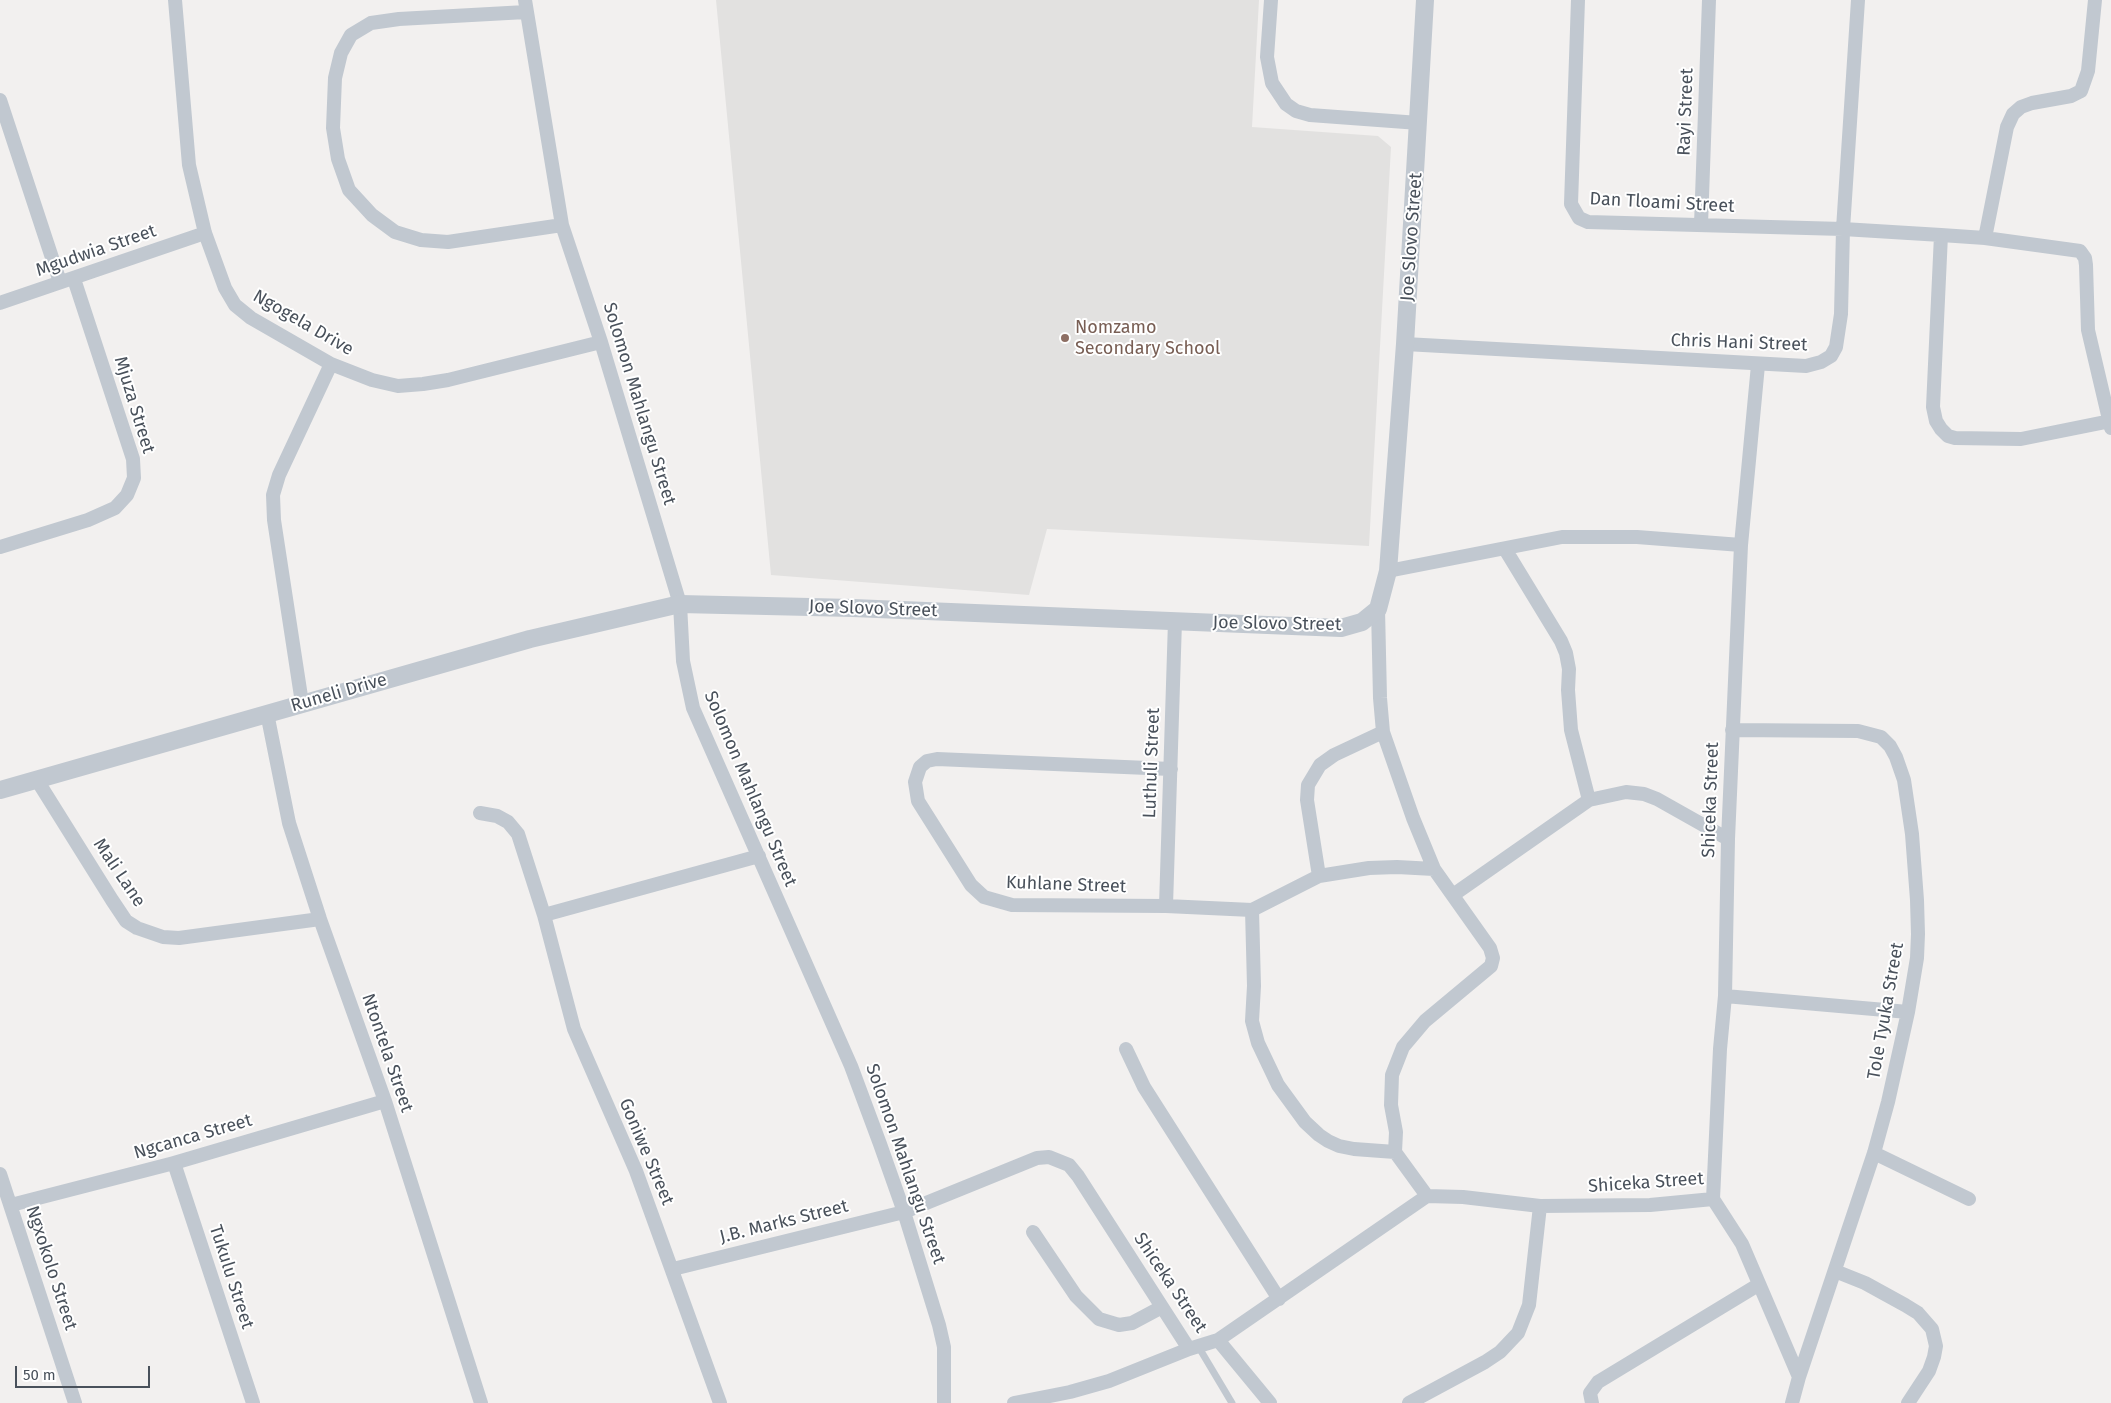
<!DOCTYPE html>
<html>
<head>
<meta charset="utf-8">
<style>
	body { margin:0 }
	#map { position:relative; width:2111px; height:1403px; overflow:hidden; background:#f2f0ef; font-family:"Fira Sans",sans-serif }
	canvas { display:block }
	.scale { position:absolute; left:15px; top:1366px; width:135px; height:22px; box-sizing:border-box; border:2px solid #49515b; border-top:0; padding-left:6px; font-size:15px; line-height:18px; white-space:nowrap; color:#49515b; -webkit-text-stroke:4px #fff; paint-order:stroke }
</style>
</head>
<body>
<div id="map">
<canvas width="2111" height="1403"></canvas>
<div class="scale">50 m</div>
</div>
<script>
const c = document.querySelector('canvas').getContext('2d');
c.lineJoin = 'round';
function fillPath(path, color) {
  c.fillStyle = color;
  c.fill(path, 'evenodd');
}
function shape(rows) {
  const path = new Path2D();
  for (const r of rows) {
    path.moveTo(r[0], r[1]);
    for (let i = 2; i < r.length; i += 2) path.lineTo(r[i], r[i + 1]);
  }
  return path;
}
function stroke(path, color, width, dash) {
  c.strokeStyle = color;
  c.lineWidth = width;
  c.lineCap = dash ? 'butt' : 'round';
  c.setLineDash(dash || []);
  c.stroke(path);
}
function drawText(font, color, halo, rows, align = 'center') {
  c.font = font + ' "Fira Sans",sans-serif';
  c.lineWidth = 4;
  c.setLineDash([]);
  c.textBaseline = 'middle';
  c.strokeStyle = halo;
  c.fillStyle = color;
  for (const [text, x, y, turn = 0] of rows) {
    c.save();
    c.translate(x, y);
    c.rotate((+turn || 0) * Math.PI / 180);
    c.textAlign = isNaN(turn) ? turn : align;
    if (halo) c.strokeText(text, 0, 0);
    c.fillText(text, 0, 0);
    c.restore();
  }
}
const education = shape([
	[716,0,1259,0,1252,127,1378,136,1391,147,1369,546,1047,529,1029,595,771,575]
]);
const service = shape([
	[1198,1346,1232,1403]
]);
const minor = shape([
	[175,0,189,165,205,233,225,288,235,305,251,318,331,364,372,380,398,386,423,384,448,380,601,342],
	[525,0,562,225,601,342,680,604,683,661,693,708,851,1066,880,1144,904,1212,939,1325,944,1347,944,1403],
	[1271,0,1267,57,1272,83,1286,104,1296,111,1310,115,1419,123],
	[1578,0,1571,204,1579,218,1588,222,1843,229,1941,235,1985,238,2080,251,2085,258,2086,265,2088,330,2111,428],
	[526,12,399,19,371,23,351,35,341,53,335,78,333,128,338,159,349,190,372,215,395,232,421,240,448,242,562,225],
	[0,100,60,282],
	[1701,225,1709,0],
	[1941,235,1933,407,1936,421,1941,429,1948,436,1955,438,2021,439,2110,421],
	[1985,238,2007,127,2013,114,2021,107,2032,103,2071,96,2081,91,2088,71,2095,0],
	[0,303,205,233],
	[1405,344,1806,366,1821,362,1831,356,1836,347,1841,314,1843,229,1858,0],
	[0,547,88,520,115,508,127,495,134,478,133,459,74,279],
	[1505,549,1561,641,1566,653,1569,669,1568,690,1571,730,1589,800],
	[1388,571,1562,537,1637,537,1741,545],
	[1378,609,1380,698,1383,732,1413,818,1434,869,1490,948,1493,958,1491,966,1425,1021,1403,1047,1392,1075,1391,1105,1396,1132,1395,1152,1427,1196],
	[302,703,274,520,273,495,279,475,331,364],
	[267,713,289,823,320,919,385,1101,481,1403],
	[1732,730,1858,731,1881,737,1890,746,1896,757,1904,780,1912,834,1917,900,1918,934,1917,958,1908,1012,1888,1102,1874,1153,1799,1377,1792,1403],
	[1171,769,937,759,927,761,920,767,915,782,918,801,971,885,984,897,1012,905,1166,906,1252,910,1319,876,1369,868,1397,867,1434,869],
	[37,780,112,900,126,921,137,928,163,937,179,938,320,919],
	[480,813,497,816,508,822,518,834,544,915,574,1029,636,1171,720,1403],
	[1319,876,1307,800,1308,785,1320,765,1334,755,1383,732],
	[1453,895,1589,800,1626,792,1644,794,1657,799,1728,839],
	[1166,906,1175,621],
	[1252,910,1254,986,1252,1021,1258,1043,1278,1085,1305,1122,1319,1135,1328,1141,1339,1146,1354,1149,1395,1152],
	[544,915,759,856],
	[1725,996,1908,1012],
	[1126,1049,1144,1087,1279,1299],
	[1874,1153,1969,1199],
	[174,1163,253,1403],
	[0,1174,75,1403],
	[1713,1199,1720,1049,1725,996,1728,839,1741,545,1758,365],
	[1713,1199,1742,1244,1799,1377],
	[11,1205,174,1163,385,1101],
	[1033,1232,1076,1296,1099,1319,1119,1325,1132,1323,1162,1307],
	[673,1269,904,1212,1037,1158,1049,1157,1069,1165,1078,1176,1189,1349],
	[1835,1271,1865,1283,1905,1305,1918,1313,1932,1329,1936,1346,1934,1357,1929,1371,1908,1403],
	[1218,1340,1270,1403],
	[1014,1403,1070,1392,1109,1381,1189,1349,1218,1340,1427,1196,1463,1197,1540,1206,1650,1205,1713,1199],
	[1409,1403,1485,1362,1500,1352,1518,1333,1529,1305,1540,1206],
	[1592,1403,1590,1393,1598,1382,1758,1285]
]);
const tertiary = shape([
	[0,790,530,639,680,604,853,608,1341,628,1362,622,1378,609,1388,571,1405,344,1425,0]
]);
const markers = [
	[1065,338,5,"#8d6e63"]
];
const streetNames = [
	["Rayi Street",1686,112,-88],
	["Dan Tloami Street",1662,203,3],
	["Joe Slovo Street",1412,237,-86],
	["Mgudwia Street",96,251,-19],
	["Ngogela Drive",303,323,30],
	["Chris Hani Street",1739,343,2],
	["Solomon Mahlangu Street",639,404,73],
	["Mjuza Street",134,405,73],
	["Joe Slovo Street",873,609,2],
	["Joe Slovo Street",1277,624,1],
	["Runeli Drive",339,693,-16],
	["Luthuli Street",1152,763,-88],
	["Solomon Mahlangu Street",750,789,67],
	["Shiceka Street",1711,800,-88],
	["Mali Lane",119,873,56],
	["Kuhlane Street",1066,885,2],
	["Tole Tyuka Street",1886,1011,-80],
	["Ntontela Street",387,1053,71],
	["Ngcanca Street",193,1137,-16],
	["Goniwe Street",646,1152,67],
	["Solomon Mahlangu Street",905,1164,71],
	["Shiceka Street",1646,1183,-4],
	["J.B. Marks Street",784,1222,-14],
	["Ngxokolo Street",51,1268,72],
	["Tukulu Street",231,1277,72],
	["Shiceka Street",1170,1283,56]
];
const educationNames = [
	["Nomzamo",1075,328],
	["Secondary School",1075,349]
];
fillPath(education, '#e2e1e0');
stroke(service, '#c1c8d0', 7);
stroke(minor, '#c1c8d0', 14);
stroke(tertiary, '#c1c8d0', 18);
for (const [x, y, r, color] of markers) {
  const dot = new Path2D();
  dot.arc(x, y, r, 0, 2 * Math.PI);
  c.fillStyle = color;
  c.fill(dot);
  stroke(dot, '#fff', 2);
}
drawText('18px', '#49515b', '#fff', streetNames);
drawText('18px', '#785e54', '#fff', educationNames, 'left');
</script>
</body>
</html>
